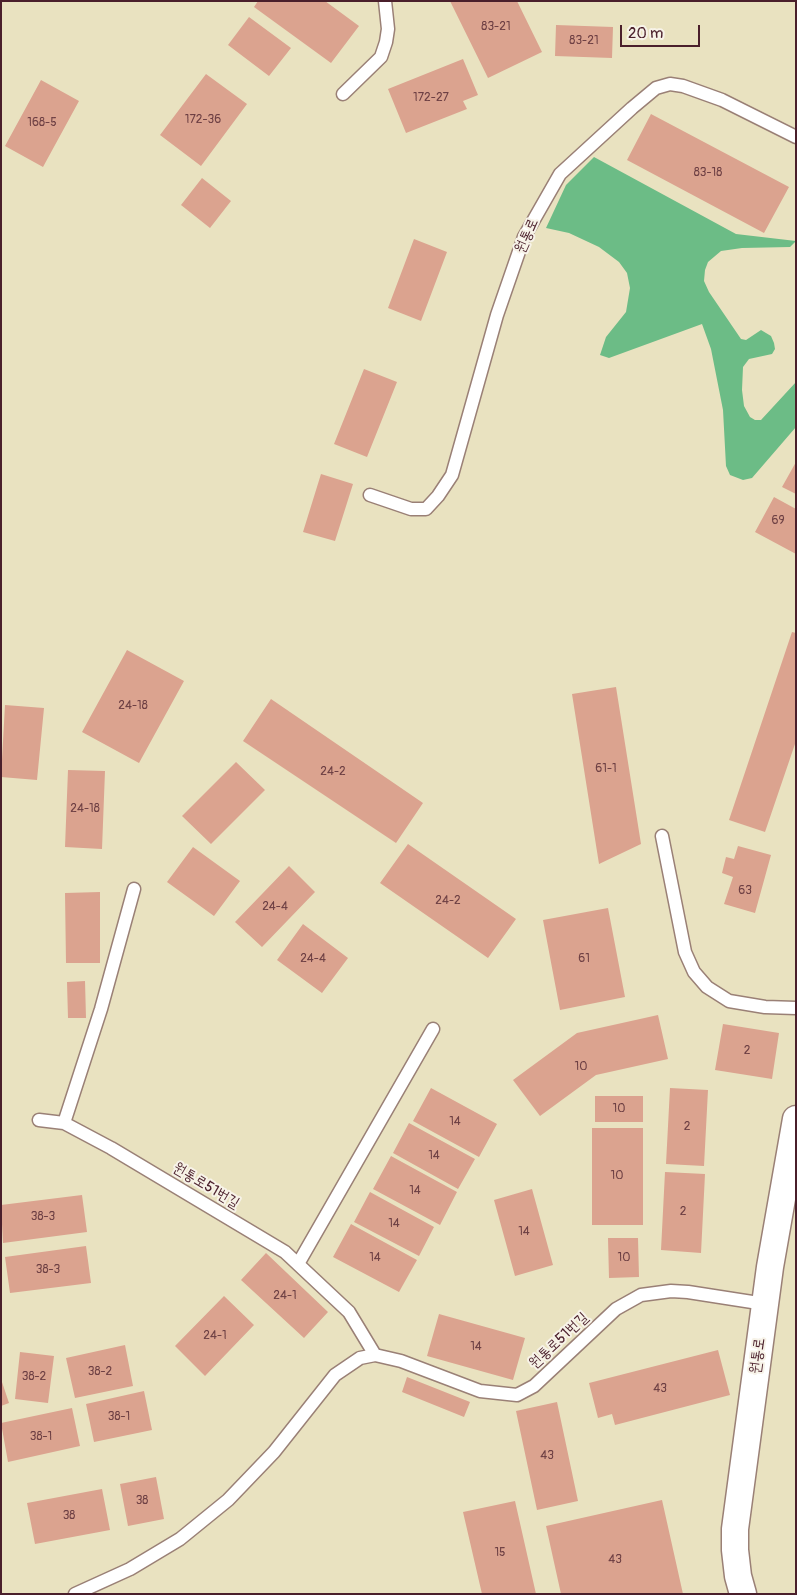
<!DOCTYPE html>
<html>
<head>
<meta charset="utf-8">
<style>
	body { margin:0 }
	#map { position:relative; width:797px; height:1595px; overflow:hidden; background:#e9e2c0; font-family:Pangolin,sans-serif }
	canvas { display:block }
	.frame { position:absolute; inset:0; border:2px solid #4a1f2b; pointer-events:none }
	.scale { position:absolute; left:620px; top:25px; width:80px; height:22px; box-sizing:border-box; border:2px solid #4a1f2b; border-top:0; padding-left:6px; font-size:15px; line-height:18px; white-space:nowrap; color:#4a1f2b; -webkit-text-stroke:4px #f7f3e8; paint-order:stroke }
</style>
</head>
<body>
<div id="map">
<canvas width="797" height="1595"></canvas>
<div class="frame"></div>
<div class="scale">20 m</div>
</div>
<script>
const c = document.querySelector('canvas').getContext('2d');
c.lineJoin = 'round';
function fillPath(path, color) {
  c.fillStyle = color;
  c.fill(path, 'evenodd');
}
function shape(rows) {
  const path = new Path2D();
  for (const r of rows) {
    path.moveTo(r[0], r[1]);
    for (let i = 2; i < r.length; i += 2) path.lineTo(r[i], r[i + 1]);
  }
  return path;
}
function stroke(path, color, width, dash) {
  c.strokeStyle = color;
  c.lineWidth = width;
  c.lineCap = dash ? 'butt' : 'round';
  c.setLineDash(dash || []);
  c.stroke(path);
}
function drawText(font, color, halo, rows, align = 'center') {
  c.font = font + ' Pangolin,"Poor Story",sans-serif';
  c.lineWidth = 4;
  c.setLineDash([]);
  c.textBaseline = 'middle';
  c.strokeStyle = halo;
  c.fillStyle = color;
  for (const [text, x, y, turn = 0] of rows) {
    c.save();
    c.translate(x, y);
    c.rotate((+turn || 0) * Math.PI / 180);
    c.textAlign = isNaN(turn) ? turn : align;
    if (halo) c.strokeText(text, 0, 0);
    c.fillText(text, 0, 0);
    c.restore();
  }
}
const forest = shape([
	[594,157,736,234,796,241,790,247,742,248,721,251,708,262,705,270,704,281,709,292,741,339,746,340,761,330,771,336,774,343,775,349,772,354,749,359,743,367,742,390,744,406,750,417,755,420,761,420,796,382,796,427,752,478,743,480,730,475,726,466,723,410,711,349,702,324,609,358,600,355,606,337,626,312,630,288,627,273,619,262,599,247,569,233,546,228,566,185]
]);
const building = shape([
	[258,1,325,1,359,26,331,63,254,7],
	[450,1,517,1,542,52,488,78],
	[249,17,291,48,269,76,228,45],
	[556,25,613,27,612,58,555,56],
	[463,59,478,95,463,101,467,109,406,133,388,89],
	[206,74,247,104,201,166,160,135],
	[41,80,79,101,43,167,5,146],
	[651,114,789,187,764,233,627,160],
	[202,178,231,201,210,228,181,205],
	[414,239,447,252,421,321,388,308],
	[364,369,397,382,367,457,334,444],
	[796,462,796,494,782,487],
	[321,474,353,484,335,541,303,532],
	[774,497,796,509,796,554,755,532],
	[792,632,796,633,796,741,765,832,729,820],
	[127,650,184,681,139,763,82,732],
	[616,687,641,844,599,864,572,694],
	[271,699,423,803,396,843,243,741],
	[5,705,44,708,37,780,1,777],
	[236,762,265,790,211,844,182,816],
	[68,770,105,771,102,849,65,847],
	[408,844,516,919,488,958,380,883],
	[738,846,771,855,755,913,724,904,733,877,722,873,726,857,734,859],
	[193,847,240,881,214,916,167,882],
	[289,866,315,892,262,947,235,922],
	[100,892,100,963,66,963,65,893],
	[608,908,625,997,560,1010,543,920],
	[303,924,348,958,322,993,277,960],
	[85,981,86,1018,68,1018,67,982],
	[658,1015,668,1059,596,1075,540,1116,513,1080,577,1033],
	[723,1024,779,1033,772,1079,715,1070],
	[431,1088,497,1124,479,1157,413,1121],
	[670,1088,708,1090,704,1166,666,1164],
	[595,1096,643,1096,643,1122,595,1122],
	[409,1123,475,1159,458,1189,393,1153],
	[592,1128,643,1128,643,1225,592,1225],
	[391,1156,457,1192,440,1225,373,1189],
	[665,1172,705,1174,701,1253,661,1250],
	[532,1189,553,1265,515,1276,494,1200],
	[370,1192,434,1227,419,1256,354,1222],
	[82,1195,87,1232,3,1243,1,1205],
	[351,1224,417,1260,399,1292,333,1257],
	[608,1238,638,1238,639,1277,609,1278],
	[86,1246,91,1283,10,1293,5,1257],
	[266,1253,328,1312,304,1338,241,1280],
	[224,1296,254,1325,205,1376,175,1346],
	[439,1314,525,1338,513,1380,427,1356],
	[125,1345,133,1386,75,1398,66,1358],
	[718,1350,730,1395,615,1425,612,1414,598,1418,589,1383],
	[20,1352,54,1356,48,1403,15,1399],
	[407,1377,470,1402,464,1417,402,1392],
	[1,1379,9,1403,1,1406],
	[144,1391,152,1430,94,1442,86,1404],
	[557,1402,578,1501,537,1510,516,1411],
	[72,1408,80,1446,8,1462,1,1423],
	[156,1477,164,1519,128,1526,120,1484],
	[102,1489,110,1530,35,1544,27,1503],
	[662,1500,683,1594,561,1594,546,1526],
	[515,1501,536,1594,482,1594,463,1512]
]);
const lane = shape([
	[343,94,381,57,386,42,388,29,385,1],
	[370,495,411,509,426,509,438,496,452,475,497,315,524,237,560,174,632,108,656,88,670,84,683,86,722,100,796,137],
	[662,836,685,952,694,972,707,987,729,1001,765,1007,796,1008],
	[39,1120,64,1123,111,1148,285,1252,349,1312,375,1355],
	[64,1123,101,1009,134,889],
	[298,1264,433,1029],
	[75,1594,130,1569,180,1539,228,1500,274,1452,335,1375,360,1358,375,1355,401,1361,480,1391,517,1395,534,1386,616,1309,641,1295,671,1291,688,1292,765,1304]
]);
const street = shape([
	[743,1594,738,1576,735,1550,735,1529,770,1267,796,1119]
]);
const numberNames = [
	["83-21",496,27],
	["83-21",584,41],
	["172-27",431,98],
	["172-36",203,120],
	["168-5",42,123],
	["83-18",708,173],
	["69",778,521],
	["24-18",133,706],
	["61-1",606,769],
	["24-2",333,772],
	["24-18",85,809],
	["63",745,891],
	["24-2",448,901],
	["24-4",275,907],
	["24-4",313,959],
	["61",584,959],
	["2",747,1051],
	["10",581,1067],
	["10",619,1109],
	["14",455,1122],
	["2",687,1127],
	["14",434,1156],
	["10",617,1176],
	["14",415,1191],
	["2",683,1212],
	["38-3",43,1217],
	["14",394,1224],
	["14",524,1232],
	["14",375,1258],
	["10",624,1258],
	["38-3",48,1270],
	["24-1",285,1296],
	["24-1",215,1336],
	["14",476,1347],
	["38-2",100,1372],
	["38-2",34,1377],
	["43",660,1389],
	["38-1",119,1417],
	["38-1",41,1437],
	["43",547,1456],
	["38",142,1501],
	["38",69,1516],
	["15",500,1553],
	["43",615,1560]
];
const streetNames = [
	["원통로",527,236,-66],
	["원통로51번길",206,1186,31],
	["원통로51번길",559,1341,-43],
	["원통로",758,1356,-82]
];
fillPath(forest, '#6cbc86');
fillPath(building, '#dba38f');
stroke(lane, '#9a8076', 15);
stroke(street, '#9a8076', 29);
stroke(lane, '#fff', 12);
stroke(street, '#fff', 26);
drawText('12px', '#6e4044', null, numberNames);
drawText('15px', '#4a1f2b', '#f7f3e8', streetNames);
</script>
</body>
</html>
